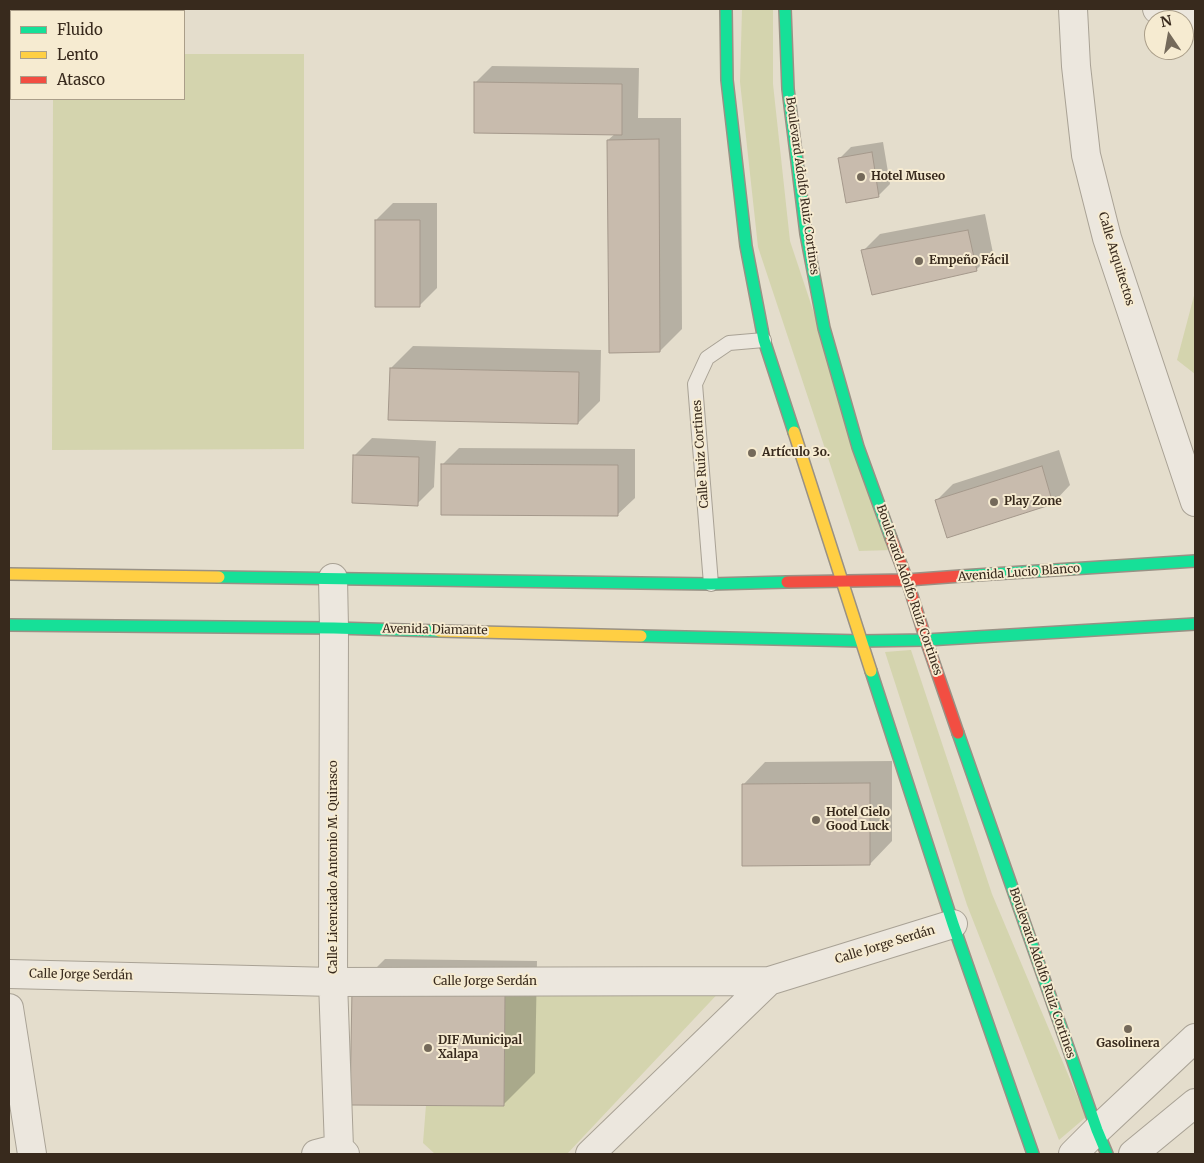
<!DOCTYPE html>
<html>
<head>
<meta charset="utf-8">
<style>
	body { margin:0 }
	#map { position:relative; width:1204px; height:1163px; overflow:hidden; background:#e4ddcc; font-family:Merriweather,serif }
	canvas { display:block }
	.frame { position:absolute; inset:0; border:10px solid #382a1d; pointer-events:none }
	.legend { position:absolute; left:10px; top:10px; width:175px; height:90px; box-sizing:border-box; background:#f6ebd1; border:1px solid #aa9e89; margin:0; padding:6px 9px; list-style:none; font-size:15px; color:#382a1d }
	.legend li { display:flex; align-items:center; gap:10px; height:25px }
	.legend b { width:25px; border:1px solid #aa9e89 }
	.north { position:absolute; left:1144px; top:10px; width:50px; height:50px; box-sizing:border-box; background:#f6ebd1; border:1px solid #aa9e89; border-radius:50%; rotate:348deg; font-size:14px; font-weight:700; line-height:20px; text-align:center; color:#382a1d }
	.north::after { content:''; display:block; margin:auto; width:18px; height:22px; background:#74695a; clip-path:polygon(50% 0,100% 100%,50% 72%,0 100%) }
</style>
</head>
<body>
<div id="map">
<canvas width="1204" height="1163"></canvas>
<div class="frame"></div>
<ul class="legend">
<li><b style="height:6px;background:#16e098"></b>Fluido</li>
<li><b style="height:6px;background:#ffcf43"></b>Lento</li>
<li><b style="height:6px;background:#f24e42"></b>Atasco</li>
</ul>
<div class="north">N</div>
</div>
<script>
const c = document.querySelector('canvas').getContext('2d');
c.lineJoin = 'round';
function fillPath(path, color) {
  c.fillStyle = color;
  c.fill(path, 'evenodd');
}
function shape(rows) {
  const path = new Path2D();
  for (const r of rows) {
    path.moveTo(r[0], r[1]);
    for (let i = 2; i < r.length; i += 2) path.lineTo(r[i], r[i + 1]);
  }
  return path;
}
function stroke(path, color, width, dash) {
  c.strokeStyle = color;
  c.lineWidth = width;
  c.lineCap = dash ? 'butt' : 'round';
  c.setLineDash(dash || []);
  c.stroke(path);
}
function drawText(font, color, halo, rows, align = 'center') {
  c.font = font + ' Merriweather,serif';
  c.lineWidth = 4;
  c.setLineDash([]);
  c.textBaseline = 'middle';
  c.strokeStyle = halo;
  c.fillStyle = color;
  for (const [text, x, y, turn = 0] of rows) {
    c.save();
    c.translate(x, y);
    c.rotate((+turn || 0) * Math.PI / 180);
    c.textAlign = isNaN(turn) ? turn : align;
    if (halo) c.strokeText(text, 0, 0);
    c.fillText(text, 0, 0);
    c.restore();
  }
}
const green = shape([
	[742,9,773,9,773,84,790,241,893,550,859,551,758,247,740,82],
	[184,54,304,54,304,449,52,450,53,99,184,99],
	[1195,292,1195,374,1177,360],
	[911,650,992,894,1086,1117,1059,1140,967,905,885,652],
	[725,986,567,1154,435,1154,423,1143,426,1105,504,1106,505,992]
]);
const shadow = shape([
	[492,66,639,68,638,118,681,118,682,329,660,351,608,140,616,133,475,83],
	[883,142,890,184,878,196,839,159,851,147],
	[393,203,437,203,437,288,420,305,376,220],
	[985,214,993,253,976,270,863,251,880,234],
	[413,346,601,350,600,401,578,423,391,368],
	[372,438,436,441,434,487,417,504,354,456],
	[459,448,635,449,635,498,617,515,442,465],
	[1059,450,1070,485,1053,503,948,536,936,501,953,484],
	[892,761,892,841,870,864,743,785,765,762],
	[385,959,537,961,535,1073,503,1105,353,991]
]);
const building = shape([
	[474,82,622,84,622,135,474,133,474,82],
	[659,139,660,352,609,353,607,140,659,139],
	[872,152,879,197,846,203,838,158,872,152],
	[375,220,420,220,420,307,375,307,375,220],
	[968,230,977,271,872,295,861,250,968,230],
	[390,368,579,372,578,424,388,420,390,368],
	[353,455,419,457,418,506,352,503,353,455],
	[441,464,618,465,618,516,441,515,441,464],
	[1042,466,1053,504,947,538,935,500,1042,466],
	[870,783,870,865,742,866,742,784,870,783],
	[352,990,505,992,504,1106,350,1105,352,990]
]);
const lane = shape([
	[711,584,695,384,707,358,729,343,764,340]
]);
const street = shape([
	[1073,9,1076,66,1086,155,1107,238,1195,502],
	[1157,9,1195,22],
	[333,578,334,628,333,982,339,1148,345,1154],
	[9,974,333,982,769,981,953,924],
	[9,1008,32,1154],
	[316,1154,339,1148],
	[590,1154,769,981],
	[1073,1154,1097,1130,1195,1038],
	[1133,1154,1195,1103]
]);
const fast = shape([
	[726,9,727,80,746,246,764,340,794,432],
	[785,9,788,89,806,234,824,328,858,447,891,538],
	[961,576,1195,561],
	[219,577,711,584,787,582],
	[9,625,334,628,439,631],
	[641,636,862,641,926,640,1195,624],
	[871,671,953,924,1033,1154],
	[958,733,1097,1130,1107,1154]
]);
const slow = shape([
	[794,432,871,671],
	[9,574,219,577],
	[439,631,641,636]
]);
const jam = shape([
	[891,538,907,580,926,640,958,733],
	[787,582,907,580,961,576]
]);
const markers = [
	[861,177,5,"#74695a"],
	[919,261,5,"#74695a"],
	[752,453,5,"#74695a"],
	[994,502,5,"#74695a"],
	[816,820,5,"#74695a"],
	[1128,1029,5,"#74695a"],
	[428,1048,5,"#74695a"]
];
const poiNames = [
	["Hotel Museo",871,177],
	["Empeño Fácil",929,261],
	["Artículo 3o.",762,453],
	["Play Zone",1004,502],
	["Hotel Cielo",826,813],
	["Good Luck",826,827],
	["DIF Municipal",438,1041],
	["Xalapa",438,1055],
	["Gasolinera",1128,1044,"center"]
];
const streetNames = [
	["Boulevard Adolfo Ruiz Cortines",802,186,82],
	["Calle Arquitectos",1116,259,73],
	["Calle Ruiz Cortines",701,454,-94],
	["Avenida Lucio Blanco",1019,573,-4],
	["Boulevard Adolfo Ruiz Cortines",909,590,71],
	["Avenida Diamante",435,630,1],
	["Calle Licenciado Antonio M. Quirasco",334,867,-90],
	["Calle Jorge Serdán",885,945,-17],
	["Boulevard Adolfo Ruiz Cortines",1042,973,71],
	["Calle Jorge Serdán",81,975,1],
	["Calle Jorge Serdán",485,982]
];
fillPath(green, '#d4d4ae');
fillPath(shadow, '#0003');
fillPath(building, '#c8bbad');
stroke(building, '#a4988b', 1);
stroke(lane, '#a9a295', 16);
stroke(street, '#a9a295', 30);
stroke(fast, '#999185', 14);
stroke(slow, '#999185', 14);
stroke(jam, '#999185', 14);
stroke(lane, '#ece7de', 14);
stroke(street, '#ece7de', 28);
stroke(fast, '#16e098', 11);
stroke(slow, '#ffcf43', 11);
stroke(jam, '#f24e42', 11);
for (const [x, y, r, color] of markers) {
  const dot = new Path2D();
  dot.arc(x, y, r, 0, 2 * Math.PI);
  c.fillStyle = color;
  c.fill(dot);
  stroke(dot, '#f6ebd1', 2);
}
drawText('bold 12px', '#382a1d', '#f6ebd1', poiNames, 'left');
drawText('12px', '#382a1d', '#f6ebd1', streetNames);
</script>
</body>
</html>
